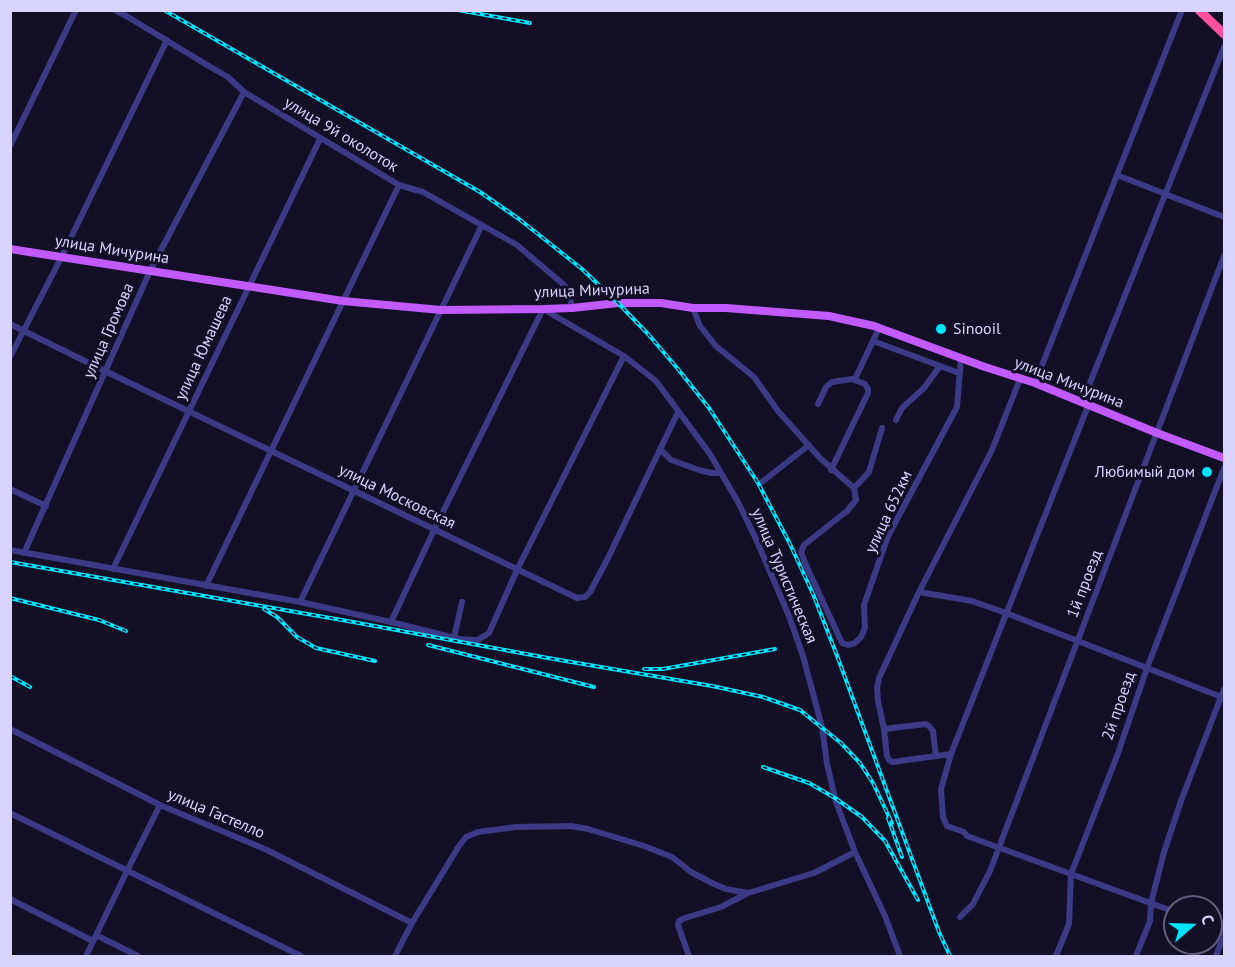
<!DOCTYPE html>
<html>
<head>
<meta charset="utf-8">
<style>
	body { margin:0 }
	#map { position:relative; width:1235px; height:967px; overflow:hidden; background:#130f26; font-family:"PT Sans",sans-serif }
	canvas { display:block }
	.frame { position:absolute; inset:0; border:12px solid #d9d4ff; pointer-events:none }
	.north { position:absolute; left:1163px; top:895px; width:60px; height:60px; box-sizing:border-box; background:#130f26; border:2px solid #625e7d; border-radius:50%; rotate:70deg; font-size:16px; font-weight:700; line-height:24px; text-align:center; color:#d9d4ff }
	.north::after { content:''; display:block; margin:auto; width:21px; height:27px; background:#00e5ff; clip-path:polygon(50% 0,100% 100%,50% 72%,0 100%) }
</style>
</head>
<body>
<div id="map">
<canvas width="1235" height="967"></canvas>
<div class="frame"></div>
<div class="north">С</div>
</div>
<script>
const c = document.querySelector('canvas').getContext('2d');
c.lineJoin = 'round';
function shape(rows) {
  const path = new Path2D();
  for (const r of rows) {
    path.moveTo(r[0], r[1]);
    for (let i = 2; i < r.length; i += 2) path.lineTo(r[i], r[i + 1]);
  }
  return path;
}
function stroke(path, color, width, dash) {
  c.strokeStyle = color;
  c.lineWidth = width;
  c.lineCap = dash ? 'butt' : 'round';
  c.setLineDash(dash || []);
  c.stroke(path);
}
function drawText(font, color, halo, rows, align = 'center') {
  c.font = font + ' "PT Sans",sans-serif';
  c.lineWidth = 6;
  c.setLineDash([]);
  c.textBaseline = 'middle';
  c.strokeStyle = halo;
  c.fillStyle = color;
  for (const [text, x, y, turn = 0] of rows) {
    c.save();
    c.translate(x, y);
    c.rotate((+turn || 0) * Math.PI / 180);
    c.textAlign = isNaN(turn) ? turn : align;
    if (halo) c.strokeText(text, 0, 0);
    c.fillText(text, 0, 0);
    c.restore();
  }
}
const minor = shape([
	[115,10,128,17,207,65,228,77,244,92,399,185,423,192,517,245,564,285,569,293,572,308],
	[10,146,76,10],
	[1117,175,1224,217],
	[693,308,700,326,716,346,754,377,778,411,820,458,854,488,869,472,882,428],
	[10,324,105,371,577,598,585,597,590,592,608,558,678,412],
	[873,341,959,373],
	[10,357,61,258,167,40],
	[855,379,879,328],
	[1035,383,1182,10],
	[1082,403,1224,47],
	[818,404,826,387,832,382,852,379,865,384,868,389,868,393,831,470],
	[1088,406,951,754,941,789,943,817,947,826,964,832,967,836,1175,912],
	[896,420,902,408,924,388,940,366],
	[660,449,671,460,699,470,711,473,721,473],
	[762,482,809,445],
	[854,488,856,500,847,511,804,545,801,552,806,565,842,643,848,645,855,643,861,637,865,628,864,605,888,536,957,407,961,358],
	[10,489,46,506],
	[10,550,300,602,391,622,459,639,478,640,489,633,517,570,624,356],
	[24,553,150,271,244,92],
	[113,569,320,139],
	[206,586,399,185],
	[919,592,972,601,1006,613,1224,698],
	[300,602,482,225],
	[391,622,434,530,543,309,624,356,656,381,710,454,738,502,756,539,789,616,803,656,822,727,827,764,836,802,855,852,885,916,900,956],
	[454,638,462,602],
	[10,729,160,805,267,850,412,923],
	[884,729,878,701,877,688,879,678,919,592,992,450,1020,379],
	[936,756,933,731,929,726,926,724,884,729,887,756,889,760,892,762,951,754],
	[10,813,301,956],
	[10,899,93,941],
	[960,917,973,904,990,871,1224,256],
	[1211,925,1224,931],
	[96,935,138,956],
	[86,956,127,871,160,805],
	[395,956,412,923,459,846,466,837,478,832,516,827,571,826,588,829,644,846,672,857,691,872,712,883,726,889,748,893,814,873,855,852],
	[689,956,678,925,679,921,685,918,721,907,748,893],
	[1056,956,1069,924,1071,874,1117,756,1147,668,1224,468],
	[1136,956,1150,921,1151,903,1164,852,1181,801,1224,689],
	[1216,956,1224,934]
]);
const major = shape([
	[10,249,343,301,441,310,543,309,572,308,618,303,661,303,693,308,726,308,829,316,874,326,985,367,1035,383,1157,433,1224,458]
]);
const highway = shape([
	[1199,10,1224,34]
]);
const rail = shape([
	[164,10,480,192,519,219,582,269,618,303,648,334,678,369,709,408,730,440,758,483,790,544,813,594,836,653,939,932,950,956],
	[458,10,530,23],
	[10,562,353,622,548,658,712,686,763,697,800,710,841,743,860,763,873,783,892,823],
	[10,598,99,620,126,631],
	[264,609,277,617,297,637,316,648,375,661],
	[428,645,594,687],
	[644,669,663,669,775,649],
	[10,676,30,687],
	[763,767,809,783,835,798,862,817,885,841,918,900],
	[888,818,902,857]
]);
const markers = [
	[941,329,6,"#00e5ff"],
	[1207,472,6,"#00e5ff"]
];
const streetNames = [
	["улица 9й околоток",341,135,31],
	["улица Мичурина",112,250,9],
	["улица Мичурина",592,291,-2],
	["улица Громова",109,331,-66],
	["улица Юмашева",204,348,-65],
	["улица Мичурина",1069,383,21],
	["улица Московская",397,497,26],
	["улица 652км",889,512,-65],
	["улица Туристическая",784,576,67],
	["1й проезд",1085,584,-69],
	["2й проезд",1119,706,-71],
	["улица Гастелло",216,814,23]
];
const poiNames = [
	["Sinooil",953,329],
	["Любимый дом",1195,472,"right"]
];
stroke(minor, '#3d3a85', 6);
stroke(major, '#c25bff', 8);
stroke(highway, '#ff4fa3', 9);
stroke(rail, '#00e5ff', 4);
stroke(rail, '#130f26', 1.5, [4.5]);
for (const [x, y, r, color] of markers) {
  const dot = new Path2D();
  dot.arc(x, y, r, 0, 2 * Math.PI);
  c.fillStyle = color;
  c.fill(dot);
  stroke(dot, '#130f26', 2);
}
drawText('16px', '#d9d4ff', '#130f26', streetNames);
drawText('16px', '#d9d4ff', '#130f26', poiNames, 'left');
</script>
</body>
</html>
